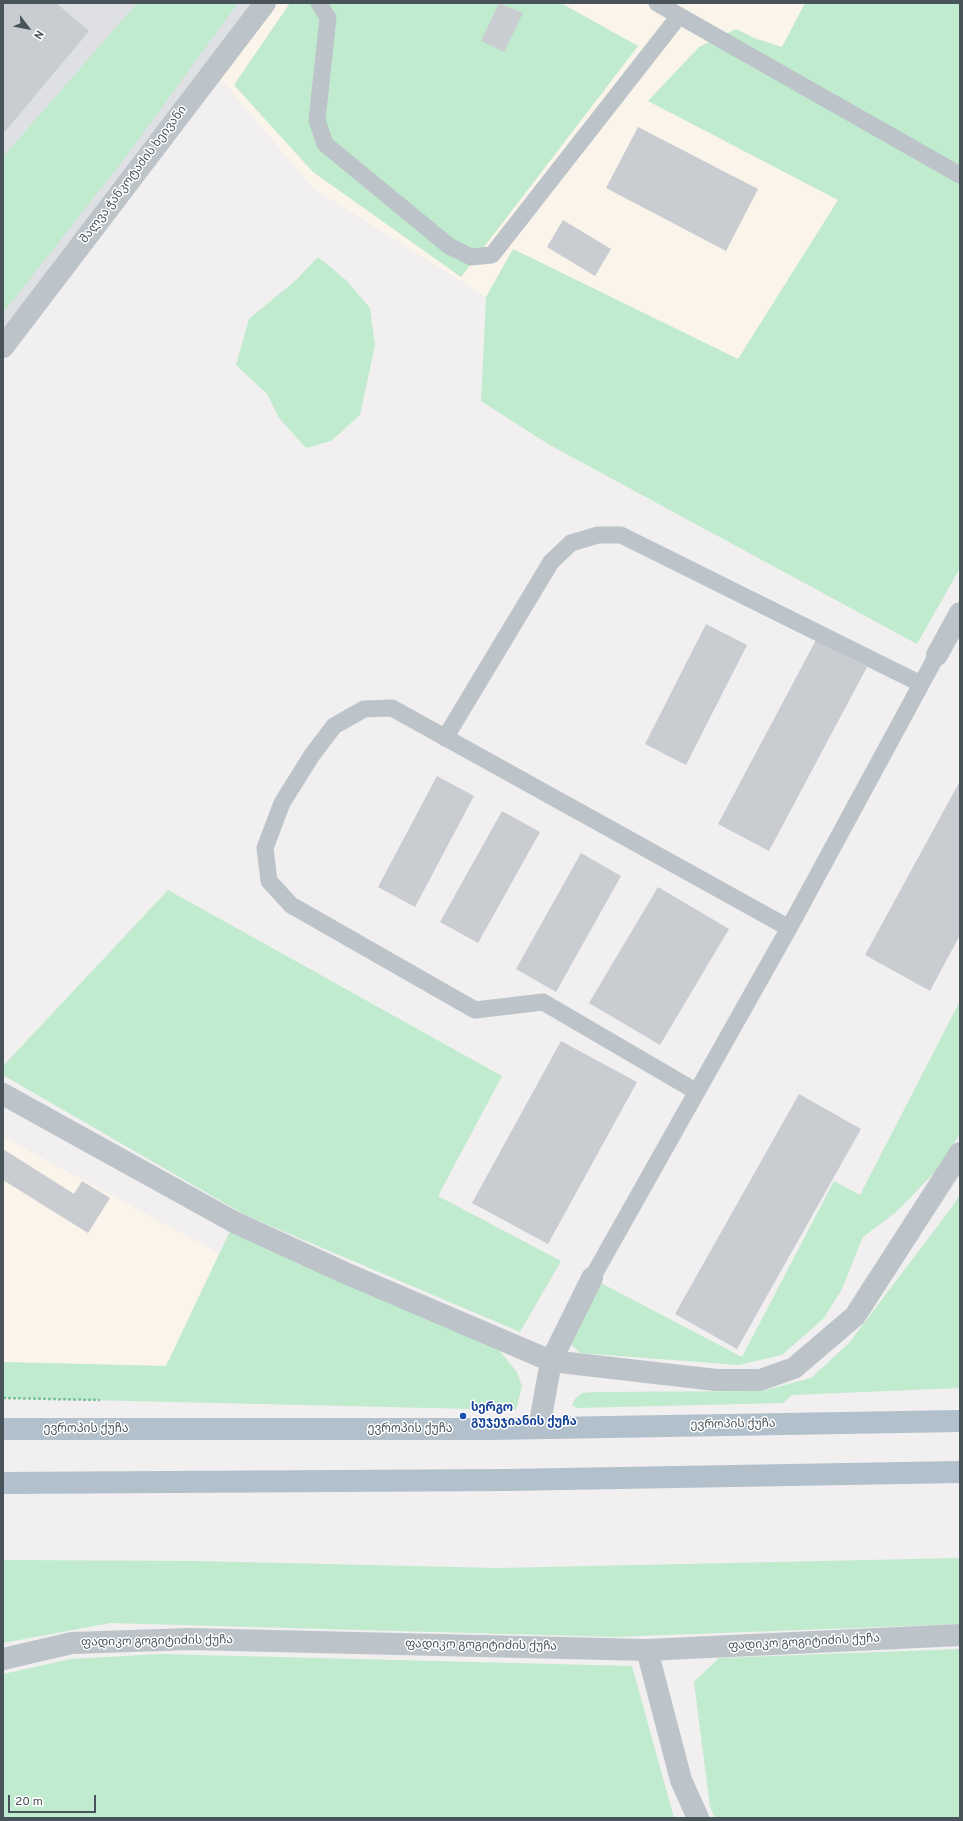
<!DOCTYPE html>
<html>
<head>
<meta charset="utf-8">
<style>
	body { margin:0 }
	#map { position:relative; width:963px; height:1821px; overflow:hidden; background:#f1efef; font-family:Overpass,sans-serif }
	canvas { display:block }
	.frame { position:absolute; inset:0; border:4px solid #49535a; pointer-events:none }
	.north { position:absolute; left:8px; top:8px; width:40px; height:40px; -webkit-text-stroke:3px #fff; paint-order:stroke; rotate:122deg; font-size:11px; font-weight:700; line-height:16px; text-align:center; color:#49535a }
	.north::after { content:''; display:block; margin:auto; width:14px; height:18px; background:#49535a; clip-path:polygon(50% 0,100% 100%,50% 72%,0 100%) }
	.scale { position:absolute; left:8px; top:1795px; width:88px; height:18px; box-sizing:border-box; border:2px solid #49535a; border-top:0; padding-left:5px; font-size:12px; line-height:14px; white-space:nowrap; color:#49535a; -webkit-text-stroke:3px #fff; paint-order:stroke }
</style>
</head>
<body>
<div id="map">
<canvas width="963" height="1821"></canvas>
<div class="frame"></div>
<div class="north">N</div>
<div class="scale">20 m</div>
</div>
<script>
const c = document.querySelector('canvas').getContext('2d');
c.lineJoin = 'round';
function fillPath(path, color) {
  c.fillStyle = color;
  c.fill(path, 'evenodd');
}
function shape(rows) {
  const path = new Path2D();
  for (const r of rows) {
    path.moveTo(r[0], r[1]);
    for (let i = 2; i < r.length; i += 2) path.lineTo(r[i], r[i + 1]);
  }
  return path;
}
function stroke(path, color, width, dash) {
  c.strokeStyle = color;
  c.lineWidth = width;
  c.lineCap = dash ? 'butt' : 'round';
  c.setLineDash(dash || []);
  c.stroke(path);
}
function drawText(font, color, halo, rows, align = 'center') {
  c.font = font + ' Overpass,"Noto Sans Georgian",sans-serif';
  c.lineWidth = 3;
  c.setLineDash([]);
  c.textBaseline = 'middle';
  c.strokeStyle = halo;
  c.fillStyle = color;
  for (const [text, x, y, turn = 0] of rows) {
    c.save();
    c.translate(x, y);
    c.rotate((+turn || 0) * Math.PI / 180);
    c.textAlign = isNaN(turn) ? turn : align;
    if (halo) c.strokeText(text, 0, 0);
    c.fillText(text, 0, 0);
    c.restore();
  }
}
const commercial = shape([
	[277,3,805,3,782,47,754,38,736,29,648,101,838,200,738,359,513,249,486,297,313,188,221,79],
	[3,1137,219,1253,166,1366,3,1362]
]);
const airport = shape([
	[3,3,252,3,3,329]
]);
const green = shape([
	[137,3,238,3,124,159,3,313,3,157],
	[290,3,561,3,638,46,461,277,313,172,234,85],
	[805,3,960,3,960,568,917,644,548,444,481,401,486,297,513,249,738,359,838,200,648,101,699,47,736,29,754,38,782,47],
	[318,257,346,280,370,308,375,345,360,415,331,441,306,448,279,418,267,394,236,365,249,319,296,280],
	[168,890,502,1076,438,1196,561,1261,520,1332,245,1215,3,1075,3,1066],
	[960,1001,960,1134,937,1170,896,1212,863,1237,842,1289,824,1318,782,1355,738,1365,580,1353,571,1344,599,1282,742,1357,834,1181,860,1195],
	[960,1194,960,1388,792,1395,783,1403,577,1408,572,1405,575,1399,582,1393,593,1392,762,1391,811,1378,849,1343,952,1207],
	[231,1229,297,1263,384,1297,497,1348,517,1372,522,1386,516,1410,3,1398,3,1362,166,1366],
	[960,1558,960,1624,614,1637,110,1623,3,1643,3,1560,197,1561,497,1568],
	[960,1649,960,1818,715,1818,710,1807,694,1682,719,1658],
	[160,1654,632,1666,674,1818,3,1818,3,1674,71,1659]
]);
const building = shape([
	[3,3,56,3,89,31,3,134],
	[499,3,523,13,504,52,481,41],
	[638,127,758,189,726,251,606,188],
	[563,220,611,249,595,276,547,247],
	[706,624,747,645,686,765,645,744],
	[816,640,867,667,769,851,718,824],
	[437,776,474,796,415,907,378,887],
	[960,781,960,935,930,991,865,955],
	[502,811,540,832,478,943,440,922],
	[581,853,621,876,556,992,516,969],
	[658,887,729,929,660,1045,589,1003],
	[561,1041,637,1082,548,1244,472,1203],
	[799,1094,861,1129,737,1349,675,1314],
	[3,1149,74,1194,82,1181,110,1198,88,1233,3,1180]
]);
const path = shape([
	[3,1398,100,1400]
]);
const lane = shape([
	[319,3,328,18,317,120,325,144,449,246,471,257,492,255,679,16],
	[657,3,960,175],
	[445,738,551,562,571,543,598,535,621,535,921,684],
	[697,1092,543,1002,475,1010,291,905,269,881,265,848,282,803,312,755,334,726,364,709,392,708,789,928],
	[592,1278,789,928,937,655]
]);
const street = shape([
	[3,347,265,3],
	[937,655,960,613],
	[3,1094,234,1222,343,1272,551,1361,716,1380,760,1380,794,1368,855,1316,960,1153],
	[539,1428,551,1361,592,1278],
	[647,1650,681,1780,698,1818],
	[3,1659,72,1643,190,1639,647,1650,960,1635]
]);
const primary = shape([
	[3,1429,491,1429,960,1421],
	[3,1483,506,1480,960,1472]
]);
const markers = [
	[463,1416,4,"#1a4fb4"]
];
const streetNames = [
	["შალვა ჭანკოტაძის ხეივანი",134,175,-53],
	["ევროპის ქუჩა",733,1425,-1],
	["ევროპის ქუჩა",86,1430],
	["ევროპის ქუჩა",410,1430],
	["ფადიკო გოგიტიძის ქუჩა",157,1642,-1],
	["ფადიკო გოგიტიძის ქუჩა",804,1643,-3],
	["ფადიკო გოგიტიძის ქუჩა",481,1646,1]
];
const transitNames = [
	["სერგო",471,1409],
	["გუჯეჯიანის ქუჩა",471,1423]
];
fillPath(commercial, '#faf4ea');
fillPath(airport, '#dee0e3');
fillPath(green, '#c1ebce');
fillPath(building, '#c9ccd1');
stroke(path, '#7dc59c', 2.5, [3, 2]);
stroke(lane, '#bcc4ca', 17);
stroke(street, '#bcc4ca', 22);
stroke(primary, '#b1c0cb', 22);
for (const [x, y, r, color] of markers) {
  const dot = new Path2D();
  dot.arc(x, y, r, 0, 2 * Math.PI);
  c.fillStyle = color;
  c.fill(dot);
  stroke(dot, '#fff', 1.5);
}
drawText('12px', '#49535a', '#fff', streetNames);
drawText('bold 12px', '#164399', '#fff', transitNames, 'left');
</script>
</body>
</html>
